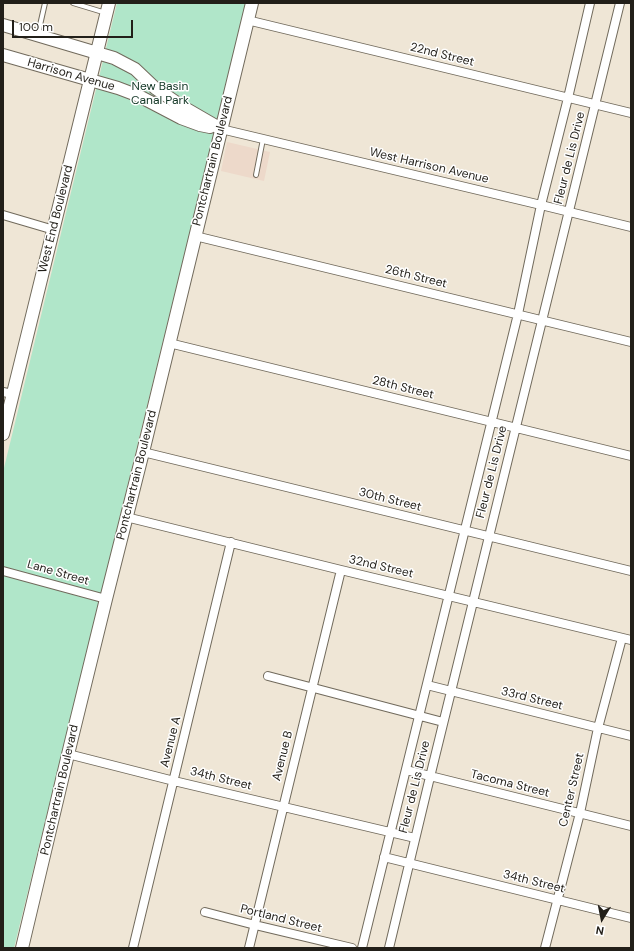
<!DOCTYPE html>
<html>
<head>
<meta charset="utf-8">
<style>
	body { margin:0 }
	#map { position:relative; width:634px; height:951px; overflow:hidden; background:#efe6d6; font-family:"DM Sans",sans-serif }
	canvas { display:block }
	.frame { position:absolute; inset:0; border:4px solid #221f19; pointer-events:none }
	.north { position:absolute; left:582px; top:899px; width:40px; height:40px; -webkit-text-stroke:3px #fff; paint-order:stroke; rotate:190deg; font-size:11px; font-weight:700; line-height:16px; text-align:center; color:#221f19 }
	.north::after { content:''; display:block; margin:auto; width:14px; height:18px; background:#221f19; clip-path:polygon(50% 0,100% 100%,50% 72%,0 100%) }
	.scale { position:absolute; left:12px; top:20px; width:121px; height:18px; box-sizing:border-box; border:2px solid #221f19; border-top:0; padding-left:5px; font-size:12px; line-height:14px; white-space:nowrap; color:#221f19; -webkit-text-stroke:3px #fff; paint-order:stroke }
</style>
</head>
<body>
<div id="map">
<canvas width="634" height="951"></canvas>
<div class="frame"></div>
<div class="north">N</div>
<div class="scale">100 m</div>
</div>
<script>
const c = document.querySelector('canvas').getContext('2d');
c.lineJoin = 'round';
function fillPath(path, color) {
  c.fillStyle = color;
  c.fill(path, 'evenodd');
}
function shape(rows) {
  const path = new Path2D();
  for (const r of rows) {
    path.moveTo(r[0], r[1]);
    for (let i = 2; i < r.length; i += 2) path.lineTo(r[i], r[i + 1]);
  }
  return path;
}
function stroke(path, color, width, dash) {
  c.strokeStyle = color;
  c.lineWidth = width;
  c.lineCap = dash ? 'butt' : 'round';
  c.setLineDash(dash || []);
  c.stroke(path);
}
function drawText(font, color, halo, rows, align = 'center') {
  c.font = font + ' "DM Sans",sans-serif';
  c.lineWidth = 3;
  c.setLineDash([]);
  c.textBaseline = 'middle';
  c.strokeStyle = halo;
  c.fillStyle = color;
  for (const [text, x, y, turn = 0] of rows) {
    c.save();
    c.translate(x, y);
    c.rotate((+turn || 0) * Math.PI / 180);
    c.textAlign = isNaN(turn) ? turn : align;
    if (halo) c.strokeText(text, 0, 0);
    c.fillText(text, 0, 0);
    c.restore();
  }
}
const commercial = shape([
	[227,142,270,152,264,181,221,171]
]);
const green = shape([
	[117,3,246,3,14,948,3,948,3,472]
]);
const lane = shape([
	[73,3,106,13],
	[38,34,45,3],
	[256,175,263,139]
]);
const street = shape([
	[247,20,631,113],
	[221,129,541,205,631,227],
	[3,215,54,230],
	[195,236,631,342],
	[169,343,631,456],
	[3,392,13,394],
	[143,452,631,571],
	[126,517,341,570,631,640],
	[3,571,106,599],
	[268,676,443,722],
	[427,685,631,736],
	[68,754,174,781,415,838],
	[406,770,631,826],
	[384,857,631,918],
	[205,912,255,925,352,948],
	[133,948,231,542],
	[249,948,341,570],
	[362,948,518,314,541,205,568,98,590,3],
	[389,948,430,777,620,3],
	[545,948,580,813,598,728,622,638]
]);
const secondary = shape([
	[3,25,114,58,135,69,155,88,183,107,221,129],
	[3,55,118,88,139,96,181,118,200,125,210,127],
	[3,434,109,3],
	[22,948,70,746,106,599,143,452,252,3]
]);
const streetNames = [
	["22nd Street",442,55,14],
	["Harrison Avenue",71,75,16],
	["Fleur de Lis Drive",570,158,-76],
	["Pontchartrain Boulevard",213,161,-76],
	["West Harrison Avenue",429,166,13],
	["West End Boulevard",56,219,-76],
	["26th Street",416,277,14],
	["28th Street",403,388,14],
	["Fleur de Lis Drive",492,472,-76],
	["Pontchartrain Boulevard",137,475,-76],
	["30th Street",390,500,14],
	["32nd Street",381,567,13],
	["Lane Street",58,573,16],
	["33rd Street",532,699,14],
	["Avenue A",171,742,-76],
	["Avenue B",283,756,-76],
	["34th Street",221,779,14],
	["Tacoma Street",510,784,14],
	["Fleur de Lis Drive",415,787,-76],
	["Pontchartrain Boulevard",60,790,-77],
	["Center Street",572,790,-77],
	["34th Street",534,882,14],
	["Portland Street",281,919,14]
];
const parkNames = [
	["New Basin",160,87],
	["Canal Park",160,101]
];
fillPath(commercial, '#edd9ca');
fillPath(green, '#b0e6c9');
stroke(lane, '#716a5c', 6);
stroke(street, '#716a5c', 10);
stroke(secondary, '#716a5c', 14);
stroke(lane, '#fff', 4);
stroke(street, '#fff', 8);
stroke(secondary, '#fff', 12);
drawText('12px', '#221f19', '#fff', streetNames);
drawText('12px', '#123625', '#fff', parkNames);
</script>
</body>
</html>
